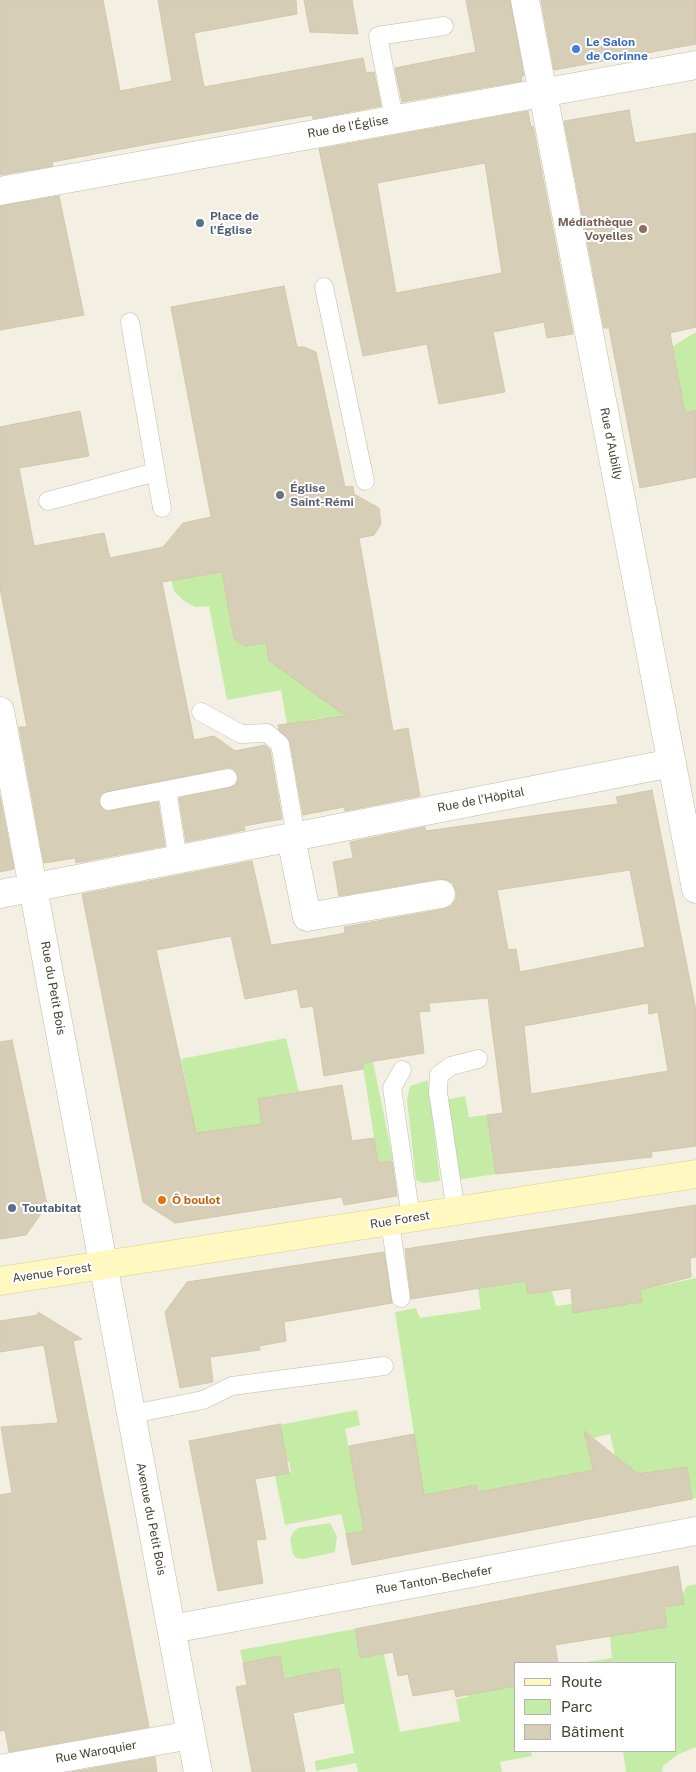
<!DOCTYPE html>
<html>
<head>
<meta charset="utf-8">
<style>
	body { margin:0 }
	#map { position:relative; width:696px; height:1772px; overflow:hidden; background:#f3f0e3; font-family:"Public Sans",sans-serif }
	canvas { display:block }
	.legend { position:absolute; left:514px; top:1662px; width:162px; height:90px; box-sizing:border-box; background:#fff; border:1px solid #b5b3ad; margin:0; padding:6px 9px; list-style:none; font-size:15px; color:#464133 }
	.legend li { display:flex; align-items:center; gap:10px; height:25px }
	.legend b { width:25px; border:1px solid #b5b3ad }
</style>
</head>
<body>
<div id="map">
<canvas width="696" height="1772"></canvas>
<ul class="legend">
<li><b style="height:6px;background:#fff8c1"></b>Route</li>
<li><b style="height:14px;background:#c4eca7"></b>Parc</li>
<li><b style="height:14px;background:#d6ceb7"></b>Bâtiment</li>
</ul>
</div>
<script>
const c = document.querySelector('canvas').getContext('2d');
c.lineJoin = 'round';
function fillPath(path, color) {
  c.fillStyle = color;
  c.fill(path, 'evenodd');
}
function shape(rows) {
  const path = new Path2D();
  for (const r of rows) {
    path.moveTo(r[0], r[1]);
    for (let i = 2; i < r.length; i += 2) path.lineTo(r[i], r[i + 1]);
  }
  return path;
}
function stroke(path, color, width, dash) {
  c.strokeStyle = color;
  c.lineWidth = width;
  c.lineCap = dash ? 'butt' : 'round';
  c.setLineDash(dash || []);
  c.stroke(path);
}
function drawText(font, color, halo, rows, align = 'center') {
  c.font = font + ' "Public Sans",sans-serif';
  c.lineWidth = 4;
  c.setLineDash([]);
  c.textBaseline = 'middle';
  c.strokeStyle = halo;
  c.fillStyle = color;
  for (const [text, x, y, turn = 0] of rows) {
    c.save();
    c.translate(x, y);
    c.rotate((+turn || 0) * Math.PI / 180);
    c.textAlign = isNaN(turn) ? turn : align;
    if (halo) c.strokeText(text, 0, 0);
    c.fillText(text, 0, 0);
    c.restore();
  }
}
const green = shape([
	[696,332,696,410,685,413,673,346],
	[167,563,192,577,222,572,234,639,244,646,256,644,265,634,269,661,286,673,308,669,329,674,334,708,344,708,353,714,327,740,322,718,287,724,281,690,227,700,209,606,195,607,184,601,174,591],
	[356,1022,373,1061,393,1160,378,1163],
	[286,1038,299,1092,259,1099,264,1139,249,1141,246,1126,226,1129,235,1162,173,1117,192,1113,181,1059],
	[428,1080,440,1181,423,1183,416,1180,407,1100,410,1086],
	[465,1096,469,1117,487,1115,496,1174,457,1180,445,1100],
	[696,1278,696,1498,692,1499,687,1467,667,1470,659,1484,617,1465,610,1434,586,1440,593,1470,478,1492,476,1485,429,1518,346,1534,341,1514,285,1525,275,1475,291,1472,289,1462,281,1464,279,1425,357,1410,360,1425,345,1429,360,1503,420,1472,395,1312,416,1308,420,1318,481,1309,478,1289,526,1281,529,1294,552,1291,556,1306,573,1304,624,1283,628,1305,641,1302,640,1290],
	[330,1523,337,1536,335,1552,304,1559,296,1558,293,1554,290,1539,293,1532,298,1528],
	[696,1584,696,1747,677,1755,663,1766,662,1772,626,1772,623,1751,675,1751,675,1663,580,1663,612,1658,610,1636,667,1627,664,1607,683,1604,682,1595,687,1586],
	[355,1629,360,1658,384,1654,400,1732,460,1721,456,1699,468,1697,461,1653,515,1686,515,1751,531,1751,532,1756,500,1762,502,1772,358,1772,356,1763,316,1771,315,1761,354,1753,341,1688,318,1672,284,1679,280,1656,243,1663,240,1650]
]);
const building = shape([
	[0,0,103,0,120,91,172,81,158,0,296,0,297,14,194,33,204,87,363,58,366,73,374,72,381,106,313,119,312,115,154,143,52,162,53,166,0,175,0,0],
	[304,0,352,0,358,34,310,32,304,0],
	[466,0,510,0,524,76,521,76,522,81,402,102,395,68,476,52,466,0],
	[541,0,696,0,696,44,554,70,541,0],
	[629,110,635,143,696,133,696,327,670,333,685,413,696,410,696,477,640,488,609,328,604,328,564,121,629,110],
	[528,111,531,127,533,126,573,334,547,338,544,322,493,332,505,392,439,404,427,344,363,356,319,149,528,111],
	[485,163,502,273,396,293,377,183,485,163],
	[59,196,84,315,0,330,0,206,59,196],
	[284,286,297,347,304,347,316,352,345,487,353,486,354,494,379,508,381,524,374,535,359,538,393,731,408,728,420,796,345,811,344,807,303,815,290,742,279,730,278,725,346,716,269,661,266,643,244,646,234,639,222,572,162,582,194,740,214,736,235,751,265,745,270,750,282,819,244,826,245,830,186,842,179,798,235,786,238,776,232,768,226,768,102,793,99,803,106,811,158,802,165,846,76,863,75,858,44,863,19,727,27,727,0,588,0,427,80,411,89,456,19,468,34,546,104,533,110,558,163,547,183,523,211,517,171,307,284,286],
	[652,790,696,1011,696,1146,651,1152,652,1157,496,1174,487,1115,503,1113,488,998,429,1003,430,1011,419,1012,424,1053,363,1063,363,1069,324,1076,313,1006,301,1008,297,989,245,999,231,936,156,950,196,1133,262,1124,258,1099,342,1085,352,1141,374,1138,378,1163,392,1161,397,1196,344,1205,342,1197,175,1223,143,1202,82,894,252,861,271,945,318,938,345,933,344,927,444,909,451,906,456,899,456,892,453,884,447,880,439,879,339,896,333,862,353,858,350,842,425,827,426,831,618,804,616,797,652,790],
	[630,870,645,947,520,972,516,949,508,950,497,890,630,870],
	[648,1003,649,1014,658,1012,668,1071,531,1094,524,1026,648,1003],
	[0,796,14,869,0,872,0,796],
	[12,1040,47,1205,26,1235,0,1239,0,1042,12,1040],
	[696,1205,696,1257,690,1258,691,1277,640,1290,642,1302,573,1313,571,1288,528,1294,526,1281,411,1299,405,1249,696,1205],
	[384,1252,392,1303,284,1322,286,1341,259,1346,260,1350,210,1357,213,1382,180,1388,165,1312,187,1282,384,1252],
	[38,1312,82,1339,73,1341,149,1727,9,1752,5,1730,0,1731,0,1495,12,1493,1,1427,58,1423,44,1345,0,1352,0,1321,38,1315,38,1312],
	[280,1424,289,1473,255,1479,266,1539,256,1540,263,1583,218,1591,189,1441,280,1424],
	[584,1431,638,1474,687,1467,692,1499,352,1565,346,1534,364,1531,349,1446,414,1434,424,1495,476,1485,478,1492,593,1470,584,1431],
	[678,1566,684,1604,664,1607,667,1627,555,1645,558,1663,515,1663,515,1686,456,1697,454,1689,413,1696,408,1674,398,1676,393,1652,360,1658,355,1629,678,1566],
	[280,1656,284,1679,339,1668,344,1703,293,1713,305,1772,252,1772,236,1687,247,1685,243,1663,280,1656],
	[155,1757,157,1772,72,1772,155,1757]
]);
const lane = shape([
	[394,119,378,36,444,26],
	[324,287,365,481],
	[130,322,162,508],
	[48,501,156,472],
	[201,712,241,734,267,733,280,744,296,837],
	[167,790,178,860],
	[109,801,228,778],
	[402,1070,392,1088,411,1218],
	[456,1212,438,1092,439,1075,451,1066,478,1059],
	[390,1222,401,1298],
	[132,1414,203,1400,232,1386,384,1366]
]);
const street = shape([
	[525,0,696,889],
	[0,191,696,65],
	[0,711,198,1772],
	[291,838,307,917,441,894],
	[0,894,672,763],
	[172,1629,696,1531],
	[0,1769,191,1735]
]);
const secondary = shape([
	[0,1281,696,1174]
]);
const markers = [
	[576,49,5,"#3f7fe0"],
	[200,223,5,"#5c6f8a"],
	[643,229,5,"#8d6e63"],
	[280,495,5,"#6b7280"],
	[162,1200,5,"#e8710a"],
	[12,1208,5,"#5c6f8a"]
];
const shopNames = [
	["Le Salon",586,42],
	["de Corinne",586,56]
];
const streetNames = [
	["Rue de l'Église",348,127,-10],
	["Rue d'Aubilly",611,444,79],
	["Rue de l'Hôpital",481,800,-11],
	["Rue du Petit Bois",53,988,80],
	["Rue Forest",400,1220,-9],
	["Avenue Forest",52,1273,-8],
	["Avenue du Petit Bois",151,1519,79],
	["Rue Tanton-Bechefer",434,1580,-10],
	["Rue Waroquier",96,1752,-10]
];
const serviceNames = [
	["Place de",210,216],
	["l'Église",210,230],
	["Toutabitat",22,1208]
];
const educationNames = [
	["Médiathèque",633,222],
	["Voyelles",633,236]
];
const worshipNames = [
	["Église",290,488],
	["Saint-Rémi",290,502]
];
const foodNames = [
	["Ô boulot",172,1200]
];
fillPath(green, '#c4eca7');
fillPath(building, '#d6ceb7');
stroke(building, '#d2c7aa', 1);
stroke(lane, '#c0baa5', 19);
stroke(street, '#c0baa5', 29);
stroke(secondary, '#d8ce8d', 29);
stroke(lane, '#fff', 18);
stroke(street, '#fff', 28);
stroke(secondary, '#fff8c1', 28);
for (const [x, y, r, color] of markers) {
  const dot = new Path2D();
  dot.arc(x, y, r, 0, 2 * Math.PI);
  c.fillStyle = color;
  c.fill(dot);
  stroke(dot, '#fff', 2);
}
drawText('bold 12px', '#366cbe', '#fff', shopNames, 'left');
drawText('12px', '#464133', '#fff', streetNames);
drawText('bold 12px', '#4e5e75', '#fff', serviceNames, 'left');
drawText('bold 12px', '#785e54', '#fff', educationNames, 'right');
drawText('bold 12px', '#5b616d', '#fff', worshipNames, 'left');
drawText('bold 12px', '#c56008', '#fff', foodNames, 'left');
</script>
</body>
</html>
